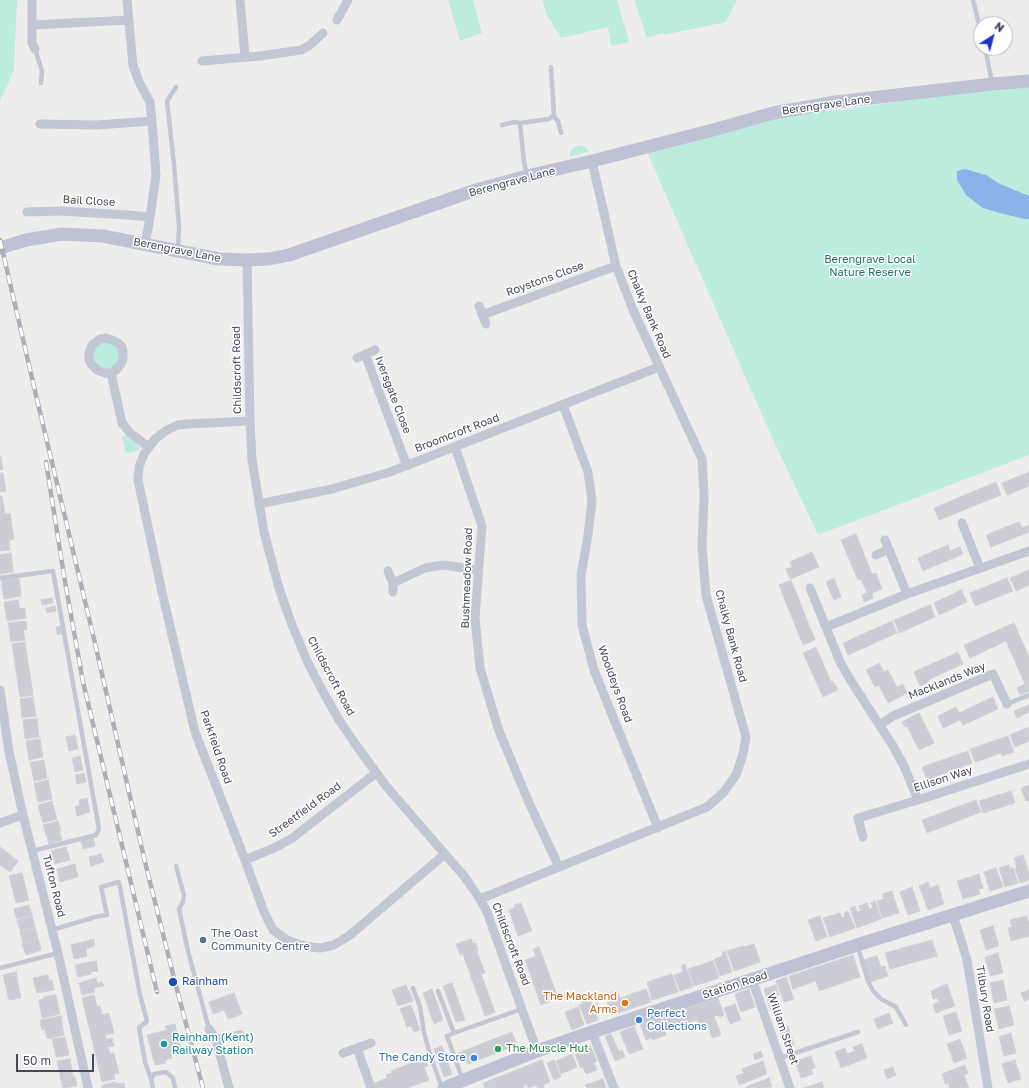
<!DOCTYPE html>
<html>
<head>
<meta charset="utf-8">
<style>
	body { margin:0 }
	#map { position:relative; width:1029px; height:1088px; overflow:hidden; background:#efedec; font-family:"Golos Text",sans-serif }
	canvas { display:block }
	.north { position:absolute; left:973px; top:16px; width:40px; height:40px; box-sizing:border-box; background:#fff; border:1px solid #b5b6bc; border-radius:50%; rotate:36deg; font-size:11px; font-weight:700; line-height:16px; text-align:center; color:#454958 }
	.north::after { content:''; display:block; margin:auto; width:14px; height:18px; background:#2132d4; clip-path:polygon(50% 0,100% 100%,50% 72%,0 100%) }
	.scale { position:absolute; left:16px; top:1054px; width:78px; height:18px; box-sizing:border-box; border:2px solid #454958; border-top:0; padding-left:5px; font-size:12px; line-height:14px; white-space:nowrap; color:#454958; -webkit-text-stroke:3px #fff; paint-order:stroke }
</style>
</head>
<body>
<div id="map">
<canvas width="1029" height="1088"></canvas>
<div class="north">N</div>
<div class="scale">50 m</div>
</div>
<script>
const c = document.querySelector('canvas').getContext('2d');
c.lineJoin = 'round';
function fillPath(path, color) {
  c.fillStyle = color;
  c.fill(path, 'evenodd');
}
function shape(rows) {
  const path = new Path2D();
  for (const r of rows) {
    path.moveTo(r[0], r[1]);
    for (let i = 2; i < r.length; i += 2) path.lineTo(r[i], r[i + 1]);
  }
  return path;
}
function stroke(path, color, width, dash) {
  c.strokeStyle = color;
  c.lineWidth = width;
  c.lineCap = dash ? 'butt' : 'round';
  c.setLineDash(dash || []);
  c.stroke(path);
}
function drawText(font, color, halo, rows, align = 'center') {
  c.font = font + ' "Golos Text",sans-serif';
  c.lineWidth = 3;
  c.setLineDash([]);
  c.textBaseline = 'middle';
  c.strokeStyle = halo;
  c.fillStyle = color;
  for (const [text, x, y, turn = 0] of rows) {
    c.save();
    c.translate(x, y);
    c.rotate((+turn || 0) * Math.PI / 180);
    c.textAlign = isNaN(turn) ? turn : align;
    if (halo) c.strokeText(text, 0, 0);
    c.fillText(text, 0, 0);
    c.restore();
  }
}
const green = shape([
	[0,0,17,0,14,70,0,101],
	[448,0,473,0,482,33,460,41],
	[542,0,617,0,629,42,611,46,608,27,561,38,547,15],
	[634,0,737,0,726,22,664,35,663,33,647,38],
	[1029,85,1029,455,818,535,766,424,647,152,801,112,841,110,907,100,946,93],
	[579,145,585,147,589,151,570,157,570,152,572,149,574,147],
	[101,342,110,342,120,351,118,364,110,369,106,370,98,367,92,358,94,349],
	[128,435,138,443,140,448,138,451,126,453,122,436]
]);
const water = shape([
	[965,169,986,175,998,183,1029,196,1029,219,1024,219,1000,213,983,208,966,195,957,180,957,171]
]);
const building = shape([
	[0,456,1,456,3,469,0,470,0,456],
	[1029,472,1029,486,1007,495,1002,483,1029,472],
	[0,473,3,473,6,491,0,492,0,473],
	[996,482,1001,495,939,520,934,508,996,482],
	[0,496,2,496,5,514,10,513,14,539,9,540,10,550,0,551,0,496],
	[1019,522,1022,528,1029,525,1029,532,991,547,986,535,1019,522],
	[856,534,872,574,876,573,882,589,872,593,873,598,864,602,862,595,867,593,861,579,858,580,841,540,856,534],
	[948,545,950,551,960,547,963,554,923,571,918,558,948,545],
	[812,552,819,567,790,579,786,569,792,567,790,562,812,552],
	[11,553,13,572,0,574,0,555,11,553],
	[1029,570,1029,585,1016,591,1010,578,1029,570],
	[19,578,21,596,4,599,1,580,19,578],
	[834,578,841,597,834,600,826,582,834,578],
	[1007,578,1013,591,975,606,970,593,1007,578],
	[791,580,815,640,803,645,779,585,791,580],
	[961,590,967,602,939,615,934,603,961,590],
	[52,598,53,603,42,605,41,600,52,598],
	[18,600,20,609,25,608,26,618,7,621,4,602,18,600],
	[930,605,935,617,899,633,894,620,930,605],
	[55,606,56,611,47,613,46,608,55,606],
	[26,621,27,630,23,630,25,640,11,642,8,623,26,621],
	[892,621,897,633,848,655,843,643,892,621],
	[1014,623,1029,657,1029,691,1020,695,1017,688,1025,684,1006,641,970,658,964,645,1014,623],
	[61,626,62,634,57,635,56,627,61,626],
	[25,642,33,695,20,697,12,644,25,642],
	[816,647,831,682,833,681,838,690,823,697,803,653,816,647],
	[958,652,963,664,928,680,929,682,920,686,914,672,958,652],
	[879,663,884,672,888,670,897,687,903,684,907,693,888,703,879,685,875,687,866,670,879,663],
	[33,697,36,716,22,718,20,699,33,697],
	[993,697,998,709,963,725,960,720,943,728,938,716,956,707,959,713,993,697],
	[1029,705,1029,712,1017,718,1014,711,1029,705],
	[919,713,934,743,919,750,907,726,905,727,902,722,919,713],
	[37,718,39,737,25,739,23,720,37,718],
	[1029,727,1029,741,1015,747,1010,735,1029,727],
	[75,735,78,749,69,751,66,737,75,735],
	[1008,736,1014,752,1002,756,1001,753,975,762,970,749,1008,736],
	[40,739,43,757,29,760,26,741,40,739],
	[968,751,972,763,927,780,922,767,968,751],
	[80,756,83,770,75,772,72,758,80,756],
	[44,760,47,778,34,781,30,762,44,760],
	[84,773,86,782,77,784,75,775,84,773],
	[48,780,52,799,38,802,34,783,48,780],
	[1029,785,1029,800,1026,801,1021,788,1029,785],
	[1011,791,1015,803,983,813,979,801,1011,791],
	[87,798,90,812,77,816,75,807,80,805,79,800,87,798],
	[976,800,981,812,927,833,922,820,976,800],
	[52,801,57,819,43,823,38,805,52,801],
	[58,821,61,831,59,831,62,840,49,844,43,825,58,821],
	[93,838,95,846,83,849,81,841,93,838],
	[0,847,18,861,10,872,0,865,0,847],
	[66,847,70,860,55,864,51,851,66,847],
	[101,854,104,862,91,866,89,857,101,854],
	[1023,855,1029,873,1029,880,1020,883,1015,869,1017,868,1014,858,1023,855],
	[75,864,78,877,60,882,57,869,75,864],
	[1009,865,1010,869,1013,868,1018,883,1005,887,999,868,1009,865],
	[996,868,1003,887,990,891,984,872,996,868],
	[22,873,29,900,16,903,9,876,22,873],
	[979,874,983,888,978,889,980,894,963,899,957,881,979,874],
	[928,882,930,888,938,885,944,904,928,910,919,886,928,882],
	[912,887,920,911,908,915,900,892,912,887],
	[892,891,899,913,882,918,877,901,884,899,882,894,892,891],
	[875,901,881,919,857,928,850,908,855,906,857,912,861,911,859,906,867,903,869,909,873,908,871,903,875,901],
	[521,903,532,931,518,936,509,910,515,908,514,905,521,903],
	[29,905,32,915,17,919,14,909,29,905],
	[848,911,855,928,830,937,823,918,840,913,842,918,845,917,844,913,848,911],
	[32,916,35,927,20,931,17,920,32,916],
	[820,916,827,937,816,941,808,920,820,916],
	[1026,916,1028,921,1029,921,1029,936,1011,941,1008,928,1012,927,1010,920,1026,916],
	[993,926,999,946,986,950,980,930,993,926],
	[35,928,38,939,23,943,20,932,35,928],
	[38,939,41,950,26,955,22,944,38,939],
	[94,939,95,946,86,949,87,956,74,959,71,945,94,939],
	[471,939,473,944,476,943,478,950,477,951,485,973,481,974,495,1012,485,1016,463,954,460,955,456,944,471,939],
	[932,940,937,956,890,969,885,953,932,940],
	[754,944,760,962,734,971,727,951,743,946,744,947,754,944],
	[539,947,558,998,541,1005,525,960,536,956,533,949,539,947],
	[725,951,732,972,720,976,714,959,723,956,722,953,725,951],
	[998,953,1003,973,990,976,985,957,998,953],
	[853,955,860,977,819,991,816,981,793,989,789,976,853,955],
	[877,956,881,967,885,966,888,976,870,982,863,960,877,956],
	[96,961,98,971,90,972,91,974,78,977,75,965,96,961],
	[713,961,719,978,694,986,688,969,713,961],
	[685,964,693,987,680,991,674,975,683,972,681,966,685,964],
	[16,972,21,998,9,1000,3,975,16,972],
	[672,974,678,992,652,1000,647,982,672,974],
	[48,975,49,981,52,980,54,990,37,993,33,978,48,975],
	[786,977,794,999,784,1002,776,981,786,977],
	[96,978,97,983,102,982,104,986,94,988,95,992,82,995,79,983,96,978],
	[1003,980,1007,1000,994,1003,990,983,1003,980],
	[452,983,465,1020,456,1022,443,986,452,983],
	[947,984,955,1006,936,1013,933,1004,939,1002,937,998,933,999,931,991,947,984],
	[406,985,408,991,409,990,413,1001,398,1006,392,990,406,985],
	[776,985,779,995,775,997,779,1008,771,1011,764,989,776,985],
	[432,989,443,1020,434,1024,423,993,432,989],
	[646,989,651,1002,612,1015,605,995,617,990,620,998,646,989],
	[749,989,755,1007,741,1012,735,994,749,989],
	[1029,990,1029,999,1024,1001,1021,993,1029,990],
	[234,993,242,1014,228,1019,224,1010,213,1014,209,1002,234,993],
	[587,993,592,1005,597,1003,597,1004,592,1006,598,1020,587,1024,579,1005,583,1003,580,996,587,993],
	[56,995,60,1014,42,1018,39,1000,44,999,43,997,56,995],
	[94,995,97,1006,100,1006,102,1015,109,1013,114,1033,105,1035,106,1039,112,1038,114,1046,108,1047,110,1054,114,1053,119,1073,114,1074,115,1079,102,1082,82,998,94,995],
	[718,998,724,1015,719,1017,718,1015,714,1016,721,1035,712,1038,708,1024,699,1026,697,1020,665,1031,666,1035,658,1038,653,1040,652,1038,646,1040,640,1024,718,998],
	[735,1004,741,1020,730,1024,724,1008,735,1004],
	[411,1005,420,1030,414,1032,411,1026,407,1027,400,1009,411,1005],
	[1009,1006,1014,1025,999,1029,994,1009,1009,1006],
	[578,1007,584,1025,572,1030,565,1012,578,1007],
	[956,1012,962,1031,949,1035,943,1016,956,1012],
	[889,1013,893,1023,878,1029,874,1019,889,1013],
	[61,1016,64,1035,47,1039,45,1029,42,1030,40,1020,61,1016],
	[175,1024,182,1052,171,1055,172,1058,165,1060,166,1063,155,1065,147,1035,167,1030,165,1026,175,1024],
	[634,1026,643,1049,629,1054,620,1032,634,1026],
	[788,1026,794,1045,786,1048,779,1029,788,1026],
	[512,1032,517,1045,468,1064,467,1060,462,1062,458,1053,512,1032],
	[1011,1033,1016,1053,1004,1056,999,1037,1011,1033],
	[611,1034,619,1052,622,1050,625,1057,615,1061,605,1036,611,1034],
	[65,1037,69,1055,56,1057,52,1039,65,1037],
	[960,1039,967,1058,954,1063,947,1044,960,1039],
	[862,1044,867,1058,841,1068,835,1052,845,1048,847,1054,855,1051,853,1047,862,1044],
	[590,1045,597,1061,594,1063,597,1070,586,1074,583,1067,581,1068,574,1052,590,1045],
	[442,1046,452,1074,444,1077,434,1049,442,1046],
	[761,1051,763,1057,755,1060,753,1054,761,1051],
	[572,1054,577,1067,561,1074,556,1061,572,1054],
	[811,1056,815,1068,811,1069,813,1074,801,1078,795,1061,811,1056],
	[425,1058,428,1066,424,1067,429,1080,407,1088,376,1088,374,1083,387,1078,386,1075,392,1073,391,1071,425,1058],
	[70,1059,73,1077,61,1080,57,1061,70,1059],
	[542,1060,550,1082,543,1085,544,1088,538,1088,537,1085,528,1088,526,1084,523,1086,524,1088,485,1088,483,1083,542,1060],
	[554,1060,561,1077,554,1080,547,1063,554,1060],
	[1015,1060,1021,1079,1008,1083,1002,1064,1015,1060],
	[763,1061,767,1074,739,1085,736,1076,744,1073,742,1069,763,1061],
	[965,1065,968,1073,964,1075,969,1088,950,1088,948,1083,945,1084,942,1074,965,1065],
	[893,1067,896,1075,887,1079,884,1070,893,1067],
	[75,1077,77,1086,63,1088,61,1080,75,1077],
	[769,1078,772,1087,746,1088,746,1087,769,1078],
	[603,1079,606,1088,587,1088,585,1085,603,1079],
	[115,1082,115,1084,124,1083,125,1088,102,1088,102,1085,115,1082],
	[822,1082,824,1088,804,1088,822,1082]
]);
const lane = shape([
	[973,0,981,32],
	[985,48,992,82],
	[35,49,42,71,41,83],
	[176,87,167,101,174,164,179,226,178,250],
	[553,116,558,121,561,133],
	[502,125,514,122,520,123],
	[527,175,524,162,520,123,549,119,554,115,551,67],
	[0,578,53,571,99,829,96,835,32,851],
	[1007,704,1029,695],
	[176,866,184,895,183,902,179,909,188,951,209,1029],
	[52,930,95,917,107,915,101,887,119,882,140,995,147,1021,139,1028,145,1062,151,1079],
	[858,947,868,981,873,991,881,999,896,1007,906,1025],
	[0,968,58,953],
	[413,988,420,1007,424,1032,429,1051,442,1088],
	[438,991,454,1033,447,1036,462,1078],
	[454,1033,522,1009],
	[780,1058,858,1032],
	[153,1088,151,1079,154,1074,166,1072,173,1078,175,1088]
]);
const street = shape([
	[32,0,32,25,129,20],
	[127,0,133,65,139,82,150,102,152,121,156,175,150,217,145,245],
	[240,0,245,57],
	[337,20,348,0],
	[32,25,32,43,35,49],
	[202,61,260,56,301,50,310,45,323,33],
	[40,124,97,125,152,121],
	[27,212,61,211,128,215,150,217],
	[247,260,250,421,252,460,264,532,279,588,292,625,308,663,321,688,339,720,356,745,386,786,464,876,480,899,487,912,493,929,537,1051],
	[479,306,486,324],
	[482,315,616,266],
	[106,338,112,340,118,343,122,347,123,352,123,358,121,364,115,371,111,373,105,373,97,370,91,364,89,360,89,353,92,345,100,339,106,338],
	[365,354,407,466],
	[357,358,375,350],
	[111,373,122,423,130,433,149,447],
	[563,405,588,472,592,501,588,535,581,575,582,625,594,670,658,828],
	[250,421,187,424,178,425,167,430,155,439,144,454,139,467,138,480,162,592,195,732,245,860,264,912,273,930,287,940,304,946,320,948,334,945,350,935,445,854],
	[455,447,482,526,475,618,480,668,499,731,530,805,559,867],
	[259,504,332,489,390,472,659,367],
	[962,523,980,568],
	[885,540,907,594],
	[876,555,889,549],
	[388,571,393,583,393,592],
	[393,583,425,568,443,565,478,570],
	[810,588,840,662,851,681,893,746,904,766,918,800],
	[826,627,907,594,1029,551],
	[0,690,9,752,23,815,58,953,88,1088],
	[880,725,893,716,993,674,1007,704],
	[0,823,23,815],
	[863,837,858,818,918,800,1029,764],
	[245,860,274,848,291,839,376,773],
	[480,899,707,807,723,793,736,775,743,754,746,737,706,595,702,547,704,496,702,459,633,310,616,266,592,161],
	[953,916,960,937,967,960,988,1088],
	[752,979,790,1088],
	[209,1029,216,1040,229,1088],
	[592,1032,614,1088],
	[216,1040,240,1035],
	[357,1048,371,1088],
	[343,1053,371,1043]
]);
const secondary = shape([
	[0,248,26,240,62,234,103,236,219,259,247,260,269,259,289,255,476,190,527,176,592,161,713,130,773,113,836,102,992,84,1029,81],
	[444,1088,537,1051,592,1032,857,945,1029,891]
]);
const rail = shape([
	[0,240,35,391,94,639,145,862,175,982,203,1088],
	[46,462,64,576,83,682,157,992]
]);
const markers = [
	[203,940,4,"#5c6f8a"],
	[173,982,5,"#1a4fb4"],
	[625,1003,4,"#e8710a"],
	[639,1020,4,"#3f7fe0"],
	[164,1044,4,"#0f9aa8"],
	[498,1049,4,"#2e9e5b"],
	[474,1058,4,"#3f7fe0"]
];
const streetNames = [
	["Berengrave Lane",826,105,-8],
	["Berengrave Lane",512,182,-15],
	["Bail Close",89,201,3],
	["Berengrave Lane",177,250,11],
	["Roystons Close",545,279,-20],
	["Chalky Bank Road",649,314,67],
	["Childscroft Road",237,370,-91],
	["Iversgate Close",393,395,69],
	["Broomcroft Road",457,433,-21],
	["Bushmeadow Road",467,578,-88],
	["Chalky Bank Road",731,636,75],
	["Childscroft Road",331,676,62],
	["Macklands Way",947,681,-22],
	["Wooldeys Road",615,684,70],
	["Parkfield Road",216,747,71],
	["Ellison Way",943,779,-18],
	["Streetfield Road",305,810,-36],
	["Tufton Road",54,886,76],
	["Childscroft Road",511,944,69],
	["Station Road",735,985,-18],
	["Tilbury Road",985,999,81],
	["William Street",783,1029,71]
];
const parkNames = [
	["Berengrave Local",870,260],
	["Nature Reserve",870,273]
];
const serviceNames = [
	["The Oast",211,934],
	["Community Centre",211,947]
];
const transitNames = [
	["Rainham",182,982]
];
const foodNames = [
	["The Mackland",617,997],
	["Arms",617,1010]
];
const shopNames = [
	["Perfect",647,1014],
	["Collections",647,1027],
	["The Candy Store",466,1058,"right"]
];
const cultureNames = [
	["Rainham (Kent)",172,1038],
	["Railway Station",172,1051]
];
const leisureNames = [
	["The Muscle Hut",506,1049]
];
fillPath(green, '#bbecde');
fillPath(water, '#8ab4e7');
fillPath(building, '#cccdd4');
stroke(building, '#d0d0d7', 1);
stroke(lane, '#c3c6d3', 4.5);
stroke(street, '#c3c6d3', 9);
stroke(secondary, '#bfc2d4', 13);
stroke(rail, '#aeafb6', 4.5);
stroke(rail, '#fff', 3, [9]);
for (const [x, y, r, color] of markers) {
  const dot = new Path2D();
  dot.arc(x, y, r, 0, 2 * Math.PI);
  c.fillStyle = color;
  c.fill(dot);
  stroke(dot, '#fff', 1.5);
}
drawText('11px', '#454958', '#fff', streetNames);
drawText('11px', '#1a7566', '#fff', parkNames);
drawText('11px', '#4e5e75', '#fff', serviceNames, 'left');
drawText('11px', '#164399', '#fff', transitNames, 'left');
drawText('11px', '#c56008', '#fff', foodNames, 'right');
drawText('11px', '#366cbe', '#fff', shopNames, 'left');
drawText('11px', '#0d838f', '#fff', cultureNames, 'left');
drawText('11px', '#27864d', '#fff', leisureNames, 'left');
</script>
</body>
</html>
